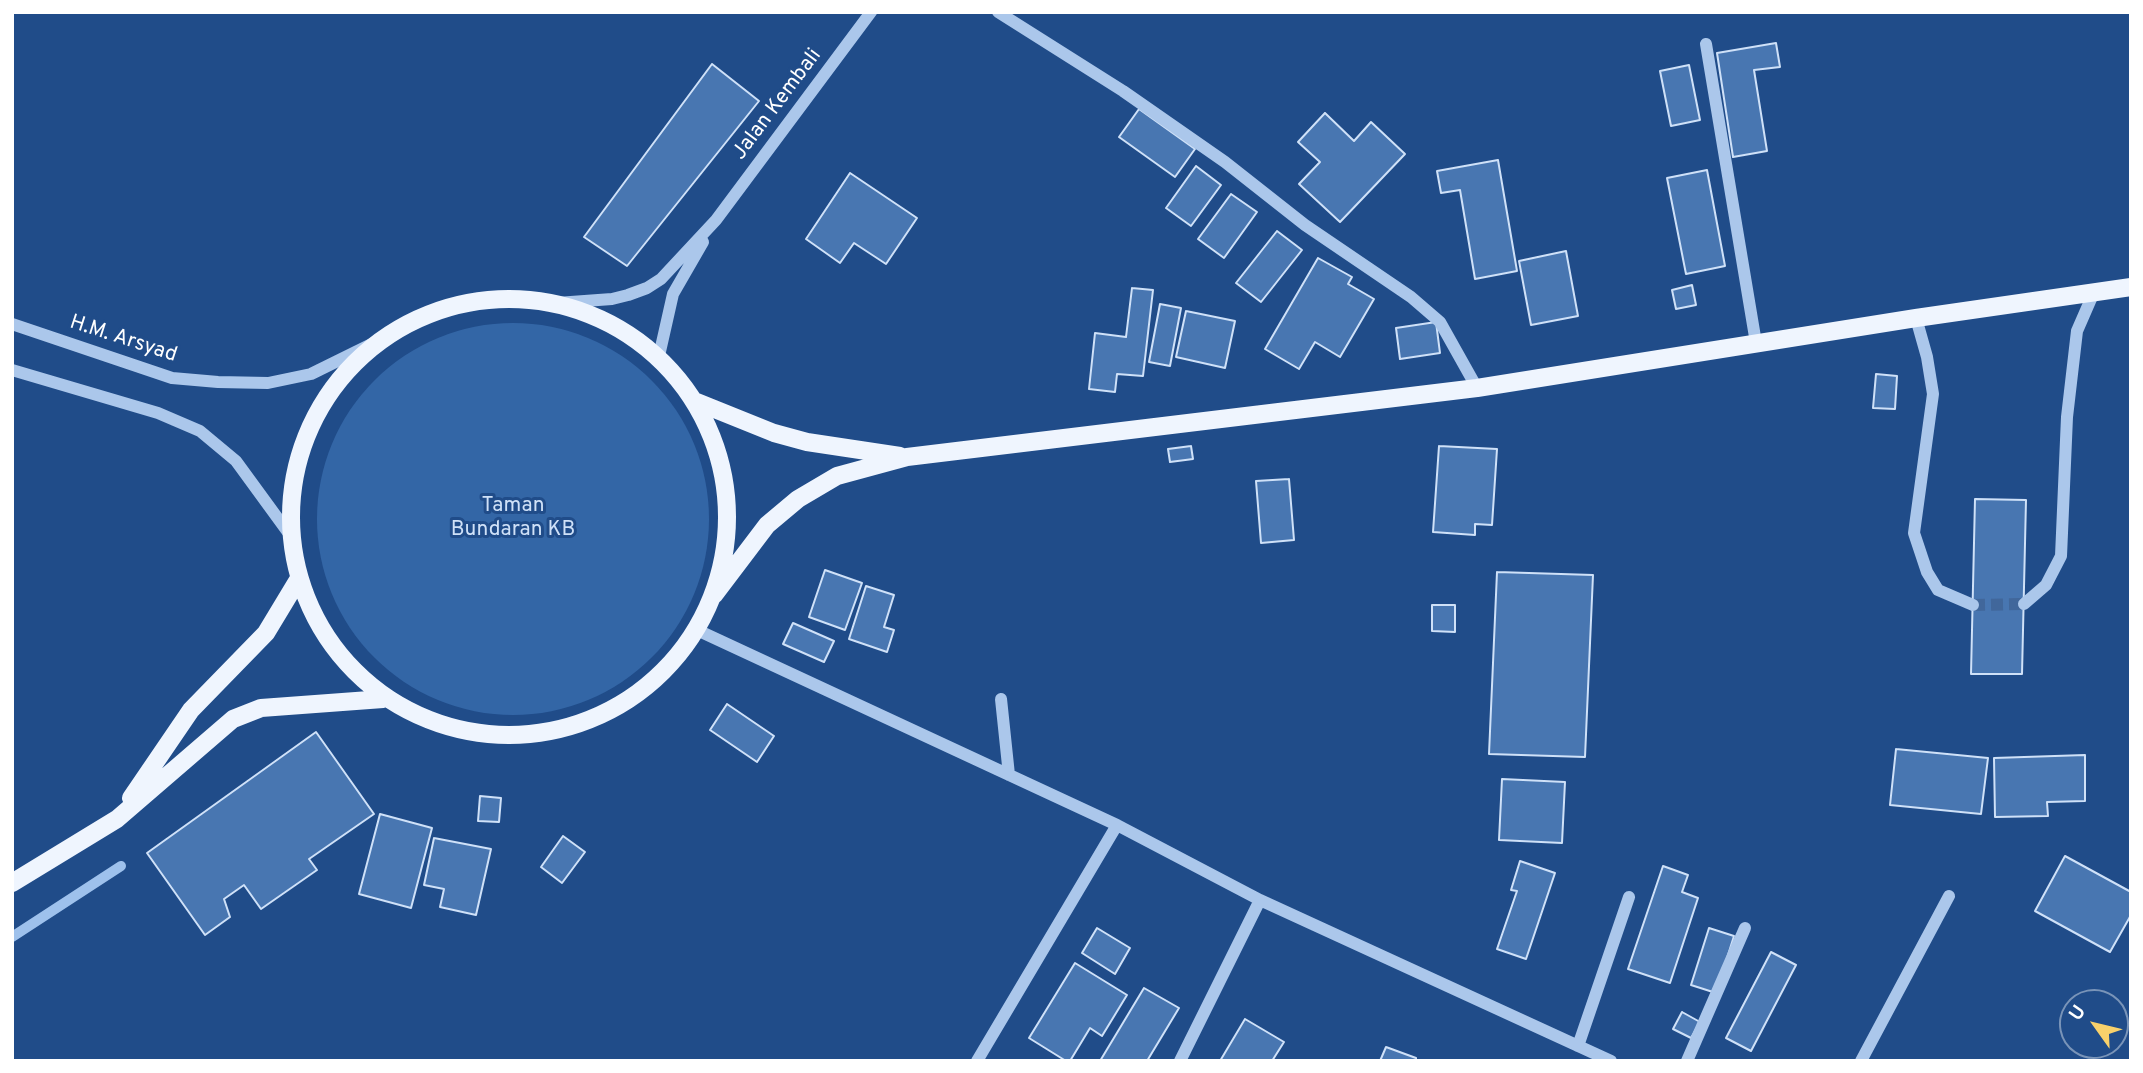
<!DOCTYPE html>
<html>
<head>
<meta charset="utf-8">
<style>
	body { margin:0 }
	#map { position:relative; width:2143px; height:1073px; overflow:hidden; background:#204c89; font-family:Overpass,sans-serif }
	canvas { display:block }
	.frame { position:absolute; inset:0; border:14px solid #fff; pointer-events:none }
	.north { position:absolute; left:2059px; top:989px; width:70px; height:70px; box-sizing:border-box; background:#204c89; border:2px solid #7994b8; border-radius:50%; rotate:304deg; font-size:19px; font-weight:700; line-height:28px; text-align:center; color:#fff }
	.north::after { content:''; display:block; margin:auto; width:24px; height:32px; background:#f8d16b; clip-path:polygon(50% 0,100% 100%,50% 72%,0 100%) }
</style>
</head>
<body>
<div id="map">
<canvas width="2143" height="1073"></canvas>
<div class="frame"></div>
<div class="north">U</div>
</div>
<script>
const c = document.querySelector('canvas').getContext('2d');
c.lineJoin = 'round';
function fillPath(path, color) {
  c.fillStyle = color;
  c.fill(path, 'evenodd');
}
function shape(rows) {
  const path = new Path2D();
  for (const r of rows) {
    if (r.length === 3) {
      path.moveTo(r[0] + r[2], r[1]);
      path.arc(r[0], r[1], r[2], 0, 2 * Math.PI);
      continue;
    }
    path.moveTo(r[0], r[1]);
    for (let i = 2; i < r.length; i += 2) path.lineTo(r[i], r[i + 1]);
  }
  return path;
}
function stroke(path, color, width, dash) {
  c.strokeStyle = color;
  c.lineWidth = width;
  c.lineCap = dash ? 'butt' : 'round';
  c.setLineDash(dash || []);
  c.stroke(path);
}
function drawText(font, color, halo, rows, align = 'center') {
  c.font = font + ' Overpass,sans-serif';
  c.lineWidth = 6;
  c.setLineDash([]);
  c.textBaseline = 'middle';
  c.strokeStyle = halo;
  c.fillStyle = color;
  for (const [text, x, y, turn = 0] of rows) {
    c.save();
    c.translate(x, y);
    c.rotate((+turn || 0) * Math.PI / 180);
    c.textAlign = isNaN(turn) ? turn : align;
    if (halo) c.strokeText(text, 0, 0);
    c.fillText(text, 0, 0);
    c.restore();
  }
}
const green = shape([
	[513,519,196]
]);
const stream = shape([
	[12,937,121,866]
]);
const building = shape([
	[1776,43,1780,67,1754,70,1767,151,1733,157,1717,53,1776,43],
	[712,64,759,101,627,266,584,237,712,64],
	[1689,65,1700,120,1671,126,1660,71,1689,65],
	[1139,109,1195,149,1175,177,1119,137,1139,109],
	[1325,113,1354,141,1371,122,1405,154,1340,222,1299,184,1320,162,1298,142,1325,113],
	[1498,160,1517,271,1475,279,1460,190,1441,193,1437,171,1498,160],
	[1196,166,1221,185,1191,226,1166,208,1196,166],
	[1707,170,1725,266,1686,274,1667,178,1707,170],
	[850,173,917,218,886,264,854,243,840,263,806,239,850,173],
	[1231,194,1257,212,1224,258,1198,239,1231,194],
	[1277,231,1302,250,1261,302,1236,283,1277,231],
	[1566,251,1578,316,1531,325,1519,261,1566,251],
	[1318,258,1352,277,1348,284,1374,299,1340,357,1315,342,1299,369,1265,349,1318,258],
	[1692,285,1696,305,1676,309,1672,290,1692,285],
	[1132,288,1153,290,1143,376,1117,374,1115,392,1089,389,1095,333,1126,337,1132,288],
	[1160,304,1181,308,1170,366,1149,362,1160,304],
	[1186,311,1235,321,1225,368,1176,357,1186,311],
	[1436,322,1440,353,1400,359,1396,328,1436,322],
	[1876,374,1897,376,1895,409,1873,408,1876,374],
	[1191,446,1193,459,1170,462,1168,449,1191,446],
	[1439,446,1497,449,1492,525,1475,524,1475,535,1433,532,1439,446],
	[1289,479,1294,540,1261,543,1256,481,1289,479],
	[1975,499,2026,500,2022,674,1971,674,1975,499],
	[825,570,862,583,845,630,809,617,825,570],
	[1497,572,1593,575,1585,757,1489,754,1497,572],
	[866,586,894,595,884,627,894,630,887,652,849,639,866,586],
	[1432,605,1455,605,1455,632,1432,631,1432,605],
	[793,623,834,641,824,662,783,644,793,623],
	[727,704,774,736,757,762,710,730,727,704],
	[316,732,374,814,309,859,317,870,261,909,244,885,224,899,230,917,205,935,147,853,316,732],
	[1896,749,1988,758,1981,814,1890,805,1896,749],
	[2085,755,2085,801,2047,802,2048,816,1995,817,1994,758,2085,755],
	[1502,779,1565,782,1562,843,1499,840,1502,779],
	[480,796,501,798,499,822,478,821,480,796],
	[380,814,432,828,411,908,359,894,380,814],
	[563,836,585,852,562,883,541,867,563,836],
	[434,838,491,849,476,915,440,907,444,889,424,885,434,838],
	[2065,856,2131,892,2131,915,2110,952,2035,911,2065,856],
	[1520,861,1555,873,1526,959,1497,949,1517,891,1511,890,1520,861],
	[1663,866,1688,875,1682,892,1698,898,1670,983,1628,969,1663,866],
	[1097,928,1130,948,1115,974,1082,953,1097,928],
	[1709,928,1734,936,1716,993,1691,985,1709,928],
	[1771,952,1796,965,1751,1051,1726,1038,1771,952],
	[1075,963,1127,995,1102,1036,1090,1028,1070,1061,1066,1061,1029,1038,1075,963],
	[1144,988,1179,1008,1147,1061,1100,1061,1144,988],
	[1682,1012,1700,1022,1691,1038,1673,1029,1682,1012],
	[1245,1019,1284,1042,1272,1061,1220,1061,1245,1019],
	[1386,1047,1416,1058,1416,1061,1380,1061,1386,1047]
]);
const minorTunnel = shape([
	[1973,605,2024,604]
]);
const minor = shape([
	[998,12,1123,91,1225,162,1305,225,1411,297,1440,322,1477,388],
	[1706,44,1756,343],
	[557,303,612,299,628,295,647,288,661,279,716,220,871,12],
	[1916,318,1927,357,1933,394,1914,533,1927,572,1938,590,1973,605],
	[12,324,172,378,218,382,268,383,311,374,382,339],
	[659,356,673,294,703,242],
	[12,370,158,413,200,431,236,461,290,535],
	[2024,604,2046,585,2061,556,2067,417,2077,331,2094,292],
	[697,630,1117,825,1260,900,1611,1061],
	[1001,699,1009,775],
	[1578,1046,1629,897],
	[977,1061,1117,825],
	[1180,1061,1260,900],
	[1687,1061,1745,928],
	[1861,1061,1949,896]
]);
const major = shape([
	[509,517,218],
	[697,402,774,433,807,442,900,456],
	[714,595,767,525,798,499,837,476,907,457,1477,388,1916,318,2131,287],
	[131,798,191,710,266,633,298,580],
	[12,883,117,819,233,719,261,708,383,699]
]);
const streetNames = [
	["Jalan Kembali",778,105,-53],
	["H.M. Arsyad",123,340,18]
];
const parkNames = [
	["Taman",513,507],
	["Bundaran KB",513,531]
];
fillPath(green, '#3366a6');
stroke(stream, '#9ec1ec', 10);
fillPath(building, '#4876b1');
stroke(building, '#cfe1f8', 2);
stroke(minorTunnel, '#41679b', 12, [12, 6]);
stroke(minor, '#abc7eb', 12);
stroke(major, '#eff5fe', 18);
drawText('21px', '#fff', '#204c89', streetNames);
drawText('21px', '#cfe1f8', '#204c89', parkNames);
</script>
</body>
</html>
